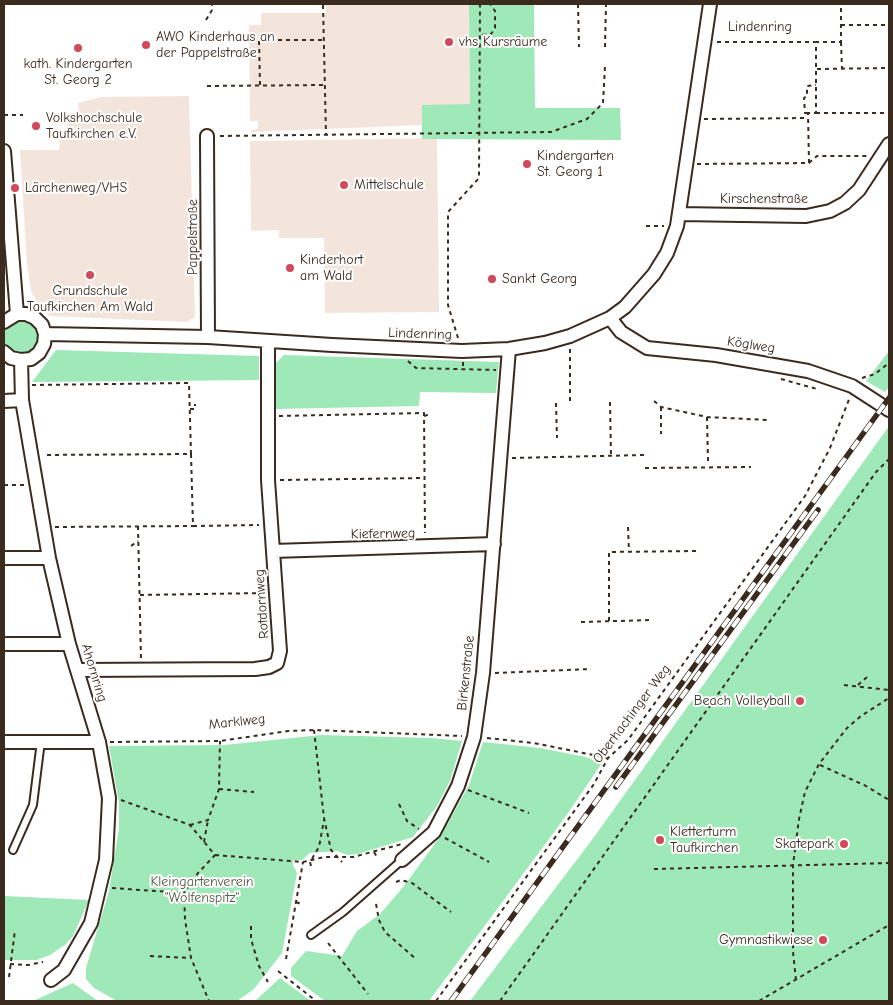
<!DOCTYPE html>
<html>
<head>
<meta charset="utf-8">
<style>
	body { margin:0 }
	#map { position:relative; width:893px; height:1005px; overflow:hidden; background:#fff; font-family:"Comic Neue",sans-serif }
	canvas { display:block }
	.frame { position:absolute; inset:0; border:5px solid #3b2a1e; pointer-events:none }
</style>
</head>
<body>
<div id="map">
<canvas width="893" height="1005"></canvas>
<div class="frame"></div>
</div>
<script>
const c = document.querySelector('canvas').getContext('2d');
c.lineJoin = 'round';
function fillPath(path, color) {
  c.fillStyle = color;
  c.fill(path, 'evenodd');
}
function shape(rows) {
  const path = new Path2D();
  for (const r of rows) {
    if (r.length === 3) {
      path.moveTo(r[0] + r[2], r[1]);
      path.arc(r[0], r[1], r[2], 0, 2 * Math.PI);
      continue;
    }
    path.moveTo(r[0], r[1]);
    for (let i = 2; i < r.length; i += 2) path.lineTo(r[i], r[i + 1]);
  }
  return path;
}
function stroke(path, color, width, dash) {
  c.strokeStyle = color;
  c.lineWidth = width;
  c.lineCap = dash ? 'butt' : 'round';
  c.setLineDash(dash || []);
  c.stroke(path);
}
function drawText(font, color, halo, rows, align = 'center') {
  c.font = font + ' "Comic Neue",sans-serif';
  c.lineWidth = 4;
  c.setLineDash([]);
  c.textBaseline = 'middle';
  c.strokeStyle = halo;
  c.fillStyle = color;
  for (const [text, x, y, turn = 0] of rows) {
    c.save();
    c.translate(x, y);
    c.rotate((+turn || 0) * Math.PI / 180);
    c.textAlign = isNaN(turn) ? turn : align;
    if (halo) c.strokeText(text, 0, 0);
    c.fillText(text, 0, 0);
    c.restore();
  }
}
const built = shape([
	[326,4,469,4,470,105,422,105,422,125,251,132,251,130,258,129,258,121,250,121,249,25,261,25,261,13,326,13],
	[189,96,195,317,187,322,50,316,40,308,31,291,27,265,20,150,59,150,60,135,79,110,78,103,101,97],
	[437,138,439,312,325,313,324,238,279,238,279,230,251,231,250,141]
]);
const green = shape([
	[469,4,534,4,535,108,620,108,621,140,422,139,422,105,470,104],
	[21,337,18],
	[56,350,259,356,259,380,32,382],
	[889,351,889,387,885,392,866,381],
	[284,355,499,362,496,393,420,392,419,406,275,409,276,363],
	[889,426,889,1001,470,1001,594,837],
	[321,735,431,738,462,741,450,781,437,806,413,837,358,854,347,855,337,851,310,853,302,860,293,860,293,865,297,873,282,953,254,989,237,1001,117,1001,94,988,86,979,86,968,109,891,119,828,119,803,109,746,224,745],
	[483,742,540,748,586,757,602,763,566,816,429,1001,325,1001,291,976,291,968,306,951,342,956,357,931,380,914,404,886,442,834,469,785],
	[4,896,89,900,73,936,65,945,50,955,37,960,4,960],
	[280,978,311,1001,255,1001],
	[73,983,98,1001,33,1001,55,991]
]);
const path = shape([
	[212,4,323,4,326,135],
	[578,4,579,47],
	[206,20,212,10,212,4],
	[841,25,889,25],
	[482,35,491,34,495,28,495,11,490,4],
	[717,42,815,42],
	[841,42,842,69],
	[605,47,606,4],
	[817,69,889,68],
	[260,85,259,40,324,40],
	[207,86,324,85],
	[808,113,805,113,804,98,807,96,807,86,816,85],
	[816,113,889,113],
	[4,115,23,115],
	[704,119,808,118],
	[220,136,551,132,587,119,603,103,605,66],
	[809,163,808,113,816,113,816,42,841,42,841,4],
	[697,164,809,163,817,156,868,156],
	[646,226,664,226],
	[458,338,448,305,448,212,479,178,480,4],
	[570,349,570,402],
	[408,361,416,368,496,370],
	[463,362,463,370],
	[862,378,875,374,889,363],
	[781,379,817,389],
	[32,385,189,383,191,454,44,455],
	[654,401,661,407,707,417,768,420],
	[610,402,611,456],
	[556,403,557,438],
	[661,407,661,434],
	[190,409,195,409,195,404],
	[279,416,424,413,425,533],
	[424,416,431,414],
	[707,417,708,461],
	[191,454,193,526,259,525],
	[512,458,644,455],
	[645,468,751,467],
	[280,480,425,478],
	[4,485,24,485],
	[138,526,141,659],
	[55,527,193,526],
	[628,527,629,552],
	[131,546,138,541],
	[140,595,265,593],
	[609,621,609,552,696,551],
	[581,622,653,620],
	[495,673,591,669],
	[844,685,889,690],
	[858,685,867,677],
	[314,730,324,818,331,850,342,862],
	[487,738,534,743,608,758],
	[110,742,220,741,288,731,314,730,462,736],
	[820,765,866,786,889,800],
	[219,789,254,792],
	[468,790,529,813],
	[121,800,190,825,215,855,198,873,184,893,185,919,191,958,209,1001],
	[399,804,407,821,419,829],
	[190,825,208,820,219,789,220,741],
	[445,838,489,862],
	[204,842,208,820],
	[374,852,377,857],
	[215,855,303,862,324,857,353,857,402,844],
	[311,866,310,862,319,847,324,820],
	[654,869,889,863],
	[396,882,401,880,412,883,451,912],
	[112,888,184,893],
	[296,902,301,904],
	[376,904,379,920,385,932,416,959],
	[251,926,251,939,259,966,268,982],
	[328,943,368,994],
	[150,956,190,958],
	[286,959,303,862],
	[10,964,28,965,43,962],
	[278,971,316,1001],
	[9,977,15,930],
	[796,980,793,952,793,865,799,819,805,792,819,764,847,728,861,716,889,698],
	[436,1001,594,784,608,758,628,740,805,496,830,448,850,397],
	[500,1001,876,472,889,459],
	[759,1001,889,925]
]);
const lane = shape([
	[13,850,33,805,41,741],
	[311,935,343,912,402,860]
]);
const street = shape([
	[207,136,208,337],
	[4,151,17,314],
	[680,214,806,216,830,211,845,203,859,190,889,144],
	[610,318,621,332,647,348,716,355,808,371,852,386,889,410],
	[4,322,17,314,26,314,35,318,42,325,45,334,44,344,39,353,31,359,21,360,11,358,4,352],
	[45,334,208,337,332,345,462,351,509,349,545,343,570,336,610,318,625,307,654,274,667,253,677,226,710,4],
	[21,360,22,400,49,558,69,644,99,742,109,798,106,860,91,923,64,970,51,980],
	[4,401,22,400],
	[273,551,494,544],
	[4,558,49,558],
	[4,644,69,644],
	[77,670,255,669,269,667,277,663,280,651,268,480,268,342],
	[4,742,99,742],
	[402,860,434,832,458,786,474,737,483,673,509,349]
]);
const rail = shape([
	[616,787,818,510],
	[451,1001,889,398]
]);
const markers = [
	[449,42,5,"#d1495b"],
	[146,45,5,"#d1495b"],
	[78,48,5,"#d1495b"],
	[36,126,5,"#d1495b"],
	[527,164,5,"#d1495b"],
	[344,185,5,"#d1495b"],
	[15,188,5,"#d1495b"],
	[290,268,5,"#d1495b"],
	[90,275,5,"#d1495b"],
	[492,279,5,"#d1495b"],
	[800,701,5,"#d1495b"],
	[660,840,5,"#d1495b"],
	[844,844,5,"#d1495b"],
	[823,940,5,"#d1495b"]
];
const streetNames = [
	["Lindenring",760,27],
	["Kirschenstraße",764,199],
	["Pappelstraße",193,237,-90],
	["Lindenring",420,334,2],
	["Köglweg",751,345,9],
	["Kiefernweg",383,534,-1],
	["Rotdornweg",262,604,-94],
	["Ahornring",94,673,73],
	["Birkenstraße",466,673,-84],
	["Oberhachinger Weg",632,714,-53],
	["Marklweg",237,722,-6]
];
const poiNames = [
	["AWO Kinderhaus an",156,37],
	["der Pappelstraße",156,53],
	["vhs Kursräume",459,42],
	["kath. Kindergarten",78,64,"center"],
	["St. Georg 2",78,80,"center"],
	["Volkshochschule",46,118],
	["Taufkirchen e.V.",46,134],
	["Kindergarten",537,156],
	["St. Georg 1",537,172],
	["Mittelschule",354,185],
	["Lärchenweg/VHS",25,188],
	["Kinderhort",300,260],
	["am Wald",300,276],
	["Sankt Georg",502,279],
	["Grundschule",90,291,"center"],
	["Taufkirchen Am Wald",90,307,"center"],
	["Beach Volleyball",790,701,"right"],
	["Kletterturm",670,832],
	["Taufkirchen",670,848],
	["Skatepark",834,844,"right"],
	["Gymnastikwiese",813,940,"right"]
];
const parkNames = [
	["Kleingartenverein",202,882],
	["\"Wolfenspitz\"",202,898]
];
fillPath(built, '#f4e5dc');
fillPath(green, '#9fe9b8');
stroke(lane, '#3b2a1e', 10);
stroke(street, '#3b2a1e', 16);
stroke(path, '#3b2a1e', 2, [4, 4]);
stroke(lane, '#fff', 6);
stroke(street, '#fff', 12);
stroke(rail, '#3b2a1e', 5.5);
stroke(rail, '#fff', 4, [11]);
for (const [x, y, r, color] of markers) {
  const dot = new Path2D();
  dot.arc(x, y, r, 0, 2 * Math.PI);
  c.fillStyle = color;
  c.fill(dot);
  stroke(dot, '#fff', 2);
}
drawText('14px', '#3b2a1e', '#fff', streetNames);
drawText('14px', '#3b2a1e', '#fff', poiNames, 'left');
drawText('14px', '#545a44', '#fff', parkNames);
</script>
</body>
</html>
